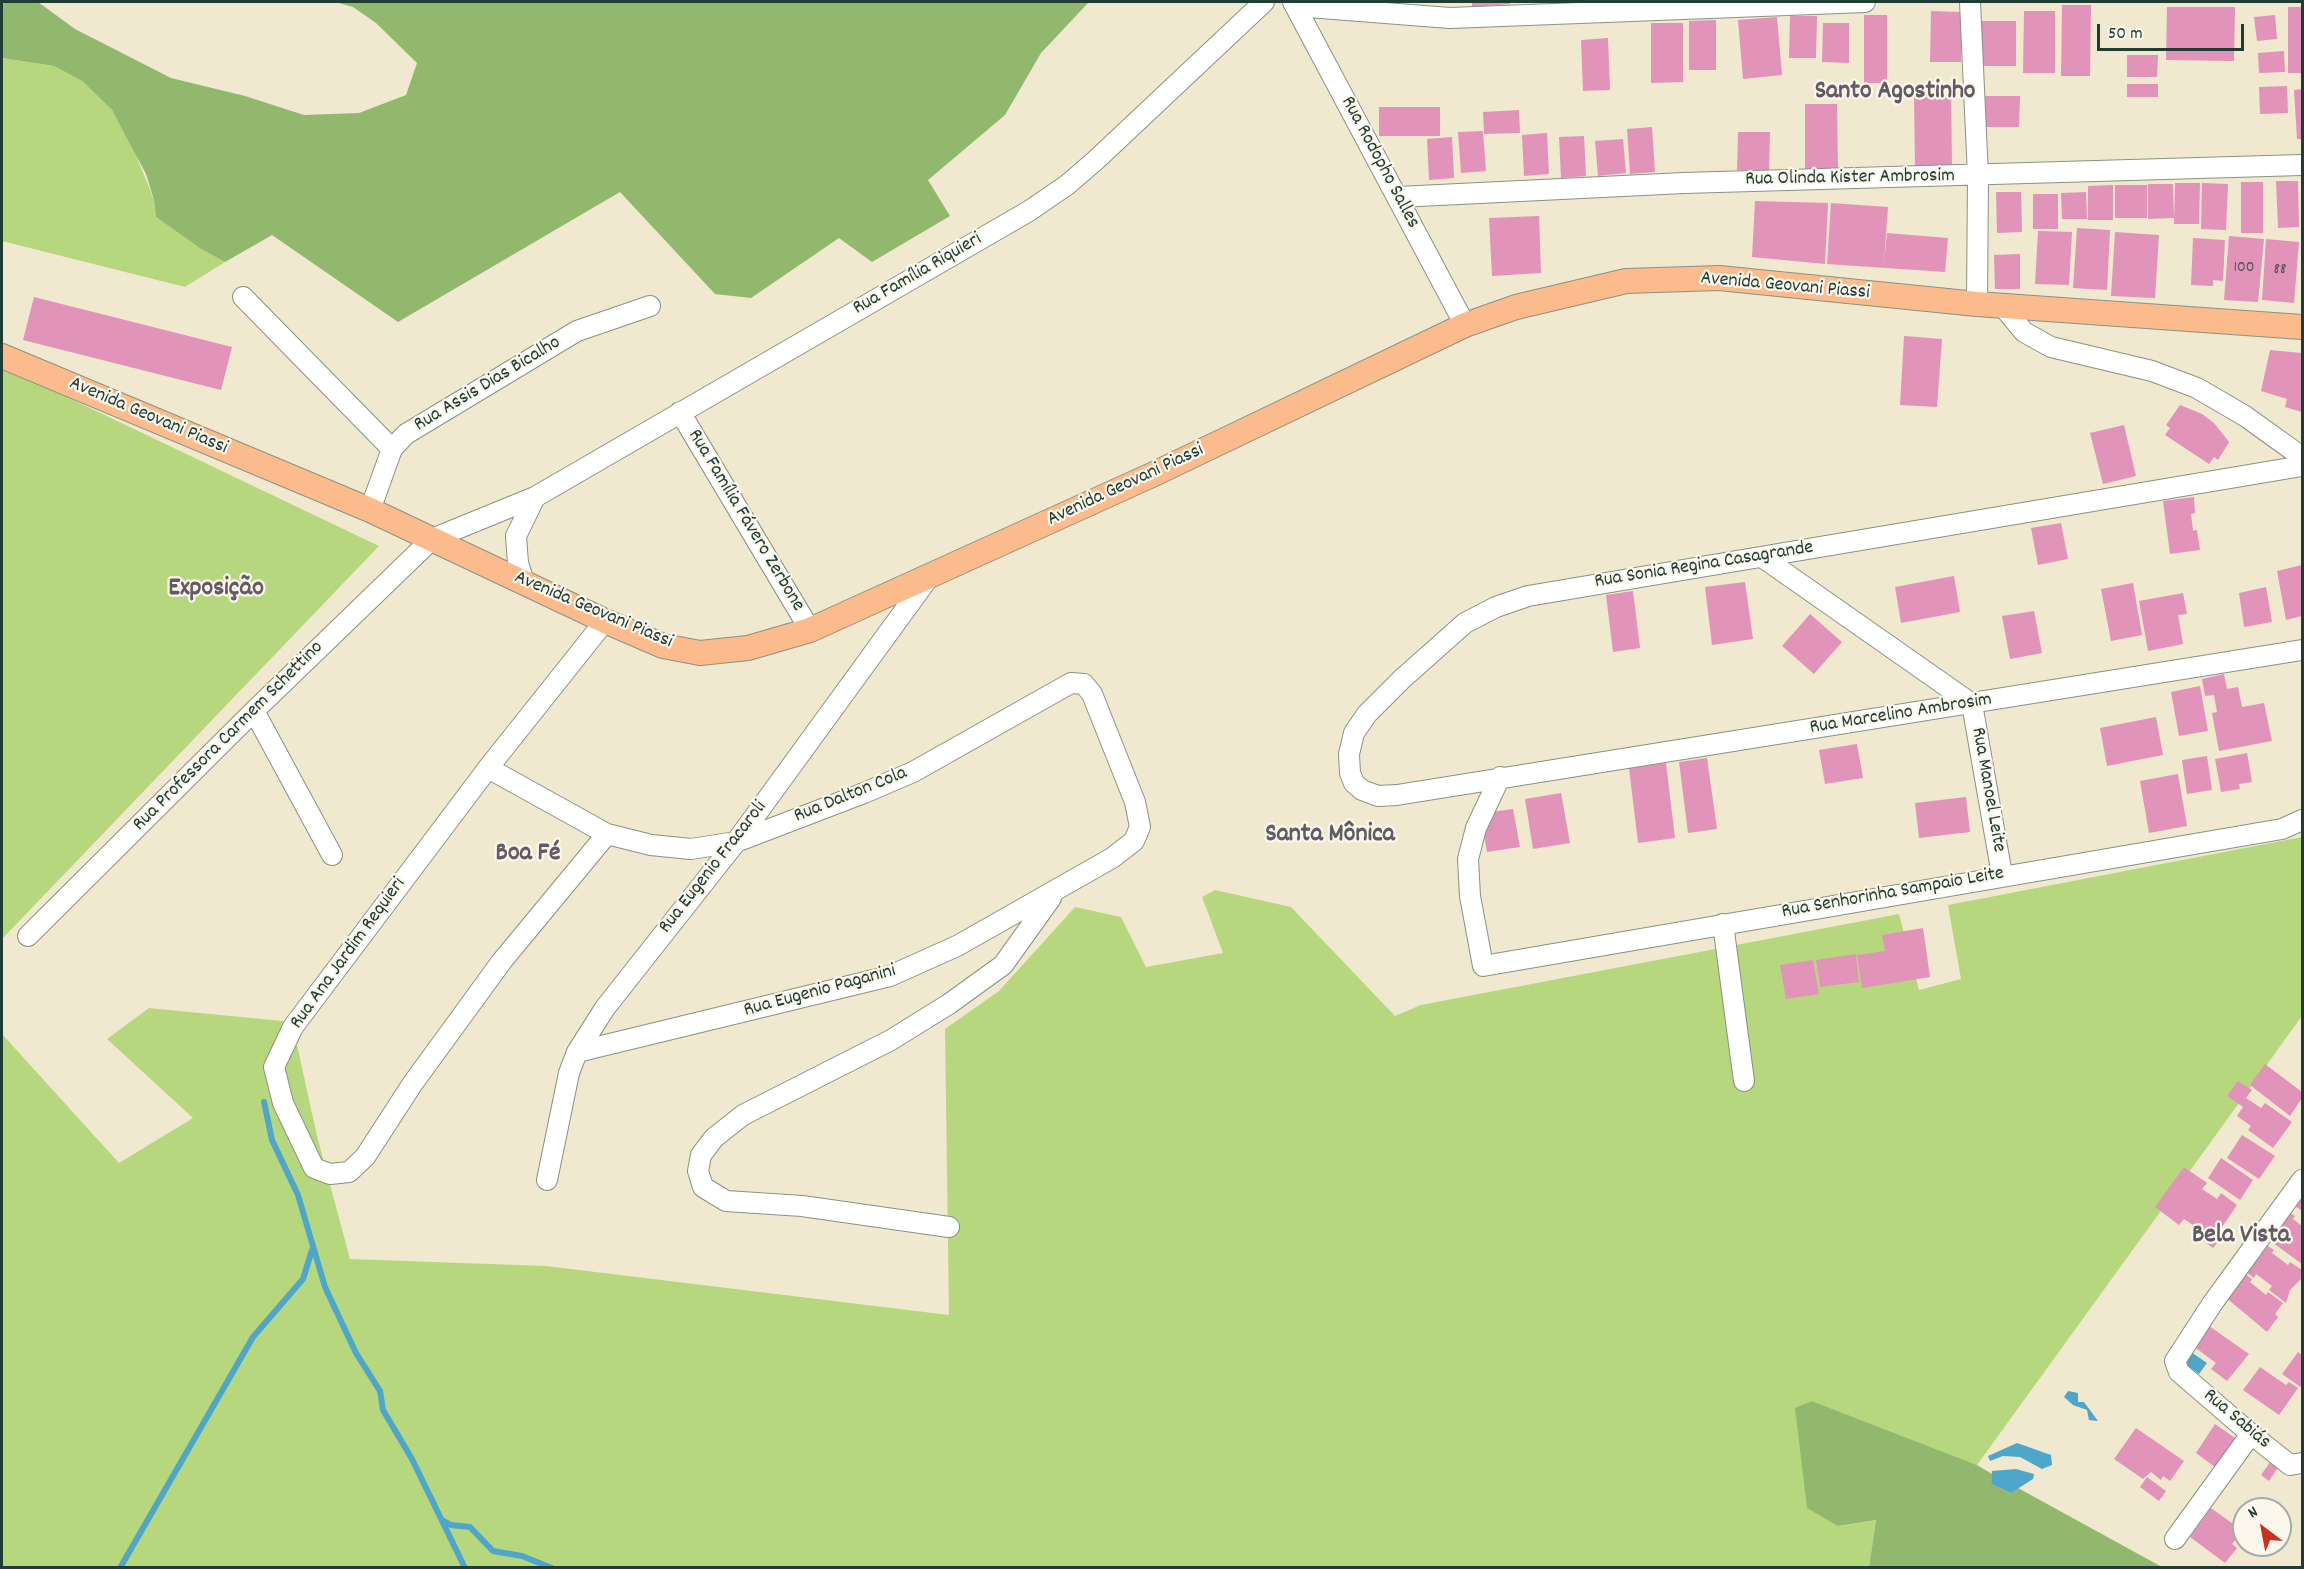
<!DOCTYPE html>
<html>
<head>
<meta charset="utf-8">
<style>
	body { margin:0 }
	#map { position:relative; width:2304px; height:1569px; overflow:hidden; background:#f0e9cf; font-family:Dekko,sans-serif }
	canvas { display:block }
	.frame { position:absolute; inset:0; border:3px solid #1f3d34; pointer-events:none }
	.north { position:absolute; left:2232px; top:1497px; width:60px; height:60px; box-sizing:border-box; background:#fbf7ec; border:2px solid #a3ada2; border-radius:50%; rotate:328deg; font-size:16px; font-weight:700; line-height:24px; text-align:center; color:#1f3d34 }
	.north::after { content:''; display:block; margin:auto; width:21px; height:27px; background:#c8321e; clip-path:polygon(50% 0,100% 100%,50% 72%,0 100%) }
	.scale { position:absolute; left:2097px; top:24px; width:147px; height:27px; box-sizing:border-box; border:3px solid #1f3d34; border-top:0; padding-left:8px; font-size:18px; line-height:21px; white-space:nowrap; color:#1f3d34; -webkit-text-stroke:4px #fbf7ec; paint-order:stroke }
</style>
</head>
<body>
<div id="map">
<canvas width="2304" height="1569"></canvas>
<div class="frame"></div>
<div class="north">N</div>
<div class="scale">50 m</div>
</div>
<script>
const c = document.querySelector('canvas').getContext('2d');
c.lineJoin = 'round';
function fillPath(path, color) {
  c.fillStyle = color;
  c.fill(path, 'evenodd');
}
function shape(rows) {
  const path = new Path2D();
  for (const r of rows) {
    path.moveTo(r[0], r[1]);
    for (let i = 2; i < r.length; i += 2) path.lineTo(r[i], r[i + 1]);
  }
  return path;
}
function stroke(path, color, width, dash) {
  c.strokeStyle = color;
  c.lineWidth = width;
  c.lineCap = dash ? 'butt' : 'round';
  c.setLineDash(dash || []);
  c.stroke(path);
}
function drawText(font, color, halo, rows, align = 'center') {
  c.font = font + ' Dekko,sans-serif';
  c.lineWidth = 4.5;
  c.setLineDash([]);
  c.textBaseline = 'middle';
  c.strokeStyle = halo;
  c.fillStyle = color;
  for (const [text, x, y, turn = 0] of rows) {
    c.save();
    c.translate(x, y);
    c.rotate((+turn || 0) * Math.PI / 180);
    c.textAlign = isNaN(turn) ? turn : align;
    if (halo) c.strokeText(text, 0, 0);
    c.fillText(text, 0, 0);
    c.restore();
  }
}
const green = shape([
	[2,58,54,66,82,81,112,110,132,145,154,200,156,217,201,249,225,262,185,287,2,241],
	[2,366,379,546,2,939],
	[2302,837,2302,1016,1977,1465,1812,1401,1838,1526,1876,1520,1869,1567,2,1567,2,1034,119,1163,193,1118,107,1039,149,1008,292,1022,317,1136,350,1259,546,1266,949,1315,945,1029,999,991,1075,907,1121,917,1146,967,1223,953,1202,897,1215,890,1291,907,1395,1016,1421,1005,1899,914,1919,990,1961,979,1948,905]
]);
const forest = shape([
	[2,2,38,2,75,29,171,78,245,96,304,115,359,113,406,95,417,63,376,23,353,7,335,2,1089,2,1041,53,1005,115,928,180,950,216,872,262,839,238,751,298,715,294,620,192,398,322,272,235,225,262,201,249,156,217,154,200,146,174,112,110,82,81,54,66,2,58],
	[1812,1401,1977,1465,1992,1474,1991,1484,2011,1493,2018,1488,2162,1567,1869,1567,1876,1520,1838,1526,1807,1508,1795,1408]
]);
const water = shape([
	[2191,1352,2207,1363,2199,1374,2184,1363],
	[2068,1391,2078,1393,2078,1402,2084,1402,2098,1421,2089,1420,2087,1410,2073,1405,2064,1397],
	[2017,1443,2051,1455,2052,1465,2042,1469,2020,1457,2003,1456,1990,1461,1988,1456],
	[2016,1469,2034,1474,2033,1479,2011,1493,1991,1484,1992,1471]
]);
const stream = shape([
	[264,1102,272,1140,298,1195,325,1287,356,1353,380,1391,383,1410,412,1459,465,1568],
	[442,1520,451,1525,470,1527,493,1551,522,1556,552,1568],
	[120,1568,253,1337,303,1279,312,1250]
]);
const building = shape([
	[1472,2,1510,2,1510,4,1472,7],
	[2062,5,2091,5,2090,76,2061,76],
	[2167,7,2235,7,2234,61,2166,60],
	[2288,7,2302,7,2302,73,2288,73],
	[1931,11,1961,12,1961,62,1930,62],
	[2024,11,2055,11,2055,73,2023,73],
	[1864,15,1887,15,1887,83,1864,83],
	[2275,15,2277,39,2257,41,2254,17],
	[1790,16,1817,16,1816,58,1789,58],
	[1777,17,1782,75,1743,79,1738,20],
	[1716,20,1716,70,1689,70,1689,21],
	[1982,21,2016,21,2016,66,1981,66],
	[1651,23,1683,23,1683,82,1651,83],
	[1823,23,1849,23,1849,63,1822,62],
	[1608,38,1610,90,1583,91,1581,40],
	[2284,51,2285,72,2259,73,2258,53],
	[2127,55,2158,55,2157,77,2127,77],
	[2127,84,2158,84,2158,97,2127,97],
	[2287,86,2288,113,2260,114,2259,87],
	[2302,89,2302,139,2297,139,2294,90],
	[1951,95,1952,166,1915,167,1914,96],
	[1983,96,2020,96,2019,127,1982,127],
	[1805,104,1837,104,1838,170,1805,170],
	[1379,107,1440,107,1440,136,1379,136],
	[1519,110,1520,133,1484,134,1483,112],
	[1652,127,1655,172,1630,174,1627,129],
	[1483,131,1486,171,1461,173,1458,132],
	[1738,132,1770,132,1769,171,1737,170],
	[1547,133,1549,174,1524,176,1522,135],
	[1584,136,1586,176,1561,178,1559,137],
	[1452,137,1454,178,1429,180,1427,139],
	[1623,139,1626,173,1598,176,1595,141],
	[2276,181,2298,181,2299,227,2278,228],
	[2241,182,2263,182,2263,233,2241,233],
	[2175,183,2200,183,2199,224,2174,224],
	[2202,183,2228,184,2226,230,2201,229],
	[2148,184,2173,184,2174,218,2148,219],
	[2113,185,2113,220,2088,220,2088,186],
	[2115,185,2147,185,2147,218,2115,218],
	[1996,192,2021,192,2022,232,1997,233],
	[2086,192,2087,219,2062,219,2061,193],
	[2033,194,2058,194,2058,229,2033,229],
	[1755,201,1828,203,1825,264,1752,257],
	[1831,203,1888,207,1884,263,1887,233,1948,238,1945,272,1827,264],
	[1539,216,1541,273,1492,276,1489,218],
	[2077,228,2110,230,2107,290,2073,288],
	[2038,231,2072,232,2069,285,2035,284],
	[2115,232,2159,235,2155,298,2111,296],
	[2229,236,2264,239,2258,302,2224,300],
	[2193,238,2225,240,2223,281,2213,280,2213,286,2191,285],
	[2266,239,2299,242,2294,303,2262,300],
	[2020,254,2020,289,1995,289,1994,255],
	[34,297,232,347,221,390,23,340],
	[1904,336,1942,339,1937,407,1900,405],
	[2270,350,2302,353,2302,412,2285,407,2287,399,2261,391],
	[2180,405,2202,414,2214,423,2229,442,2218,460,2214,457,2209,464,2165,435,2170,428,2166,425],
	[2124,425,2136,476,2103,484,2090,433],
	[2194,497,2195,513,2191,514,2193,531,2197,530,2200,550,2170,554,2163,501],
	[2061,523,2068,559,2038,565,2031,528],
	[2302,565,2302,616,2286,620,2277,571],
	[1954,576,1960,612,1901,623,1895,587],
	[1745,582,1753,639,1712,645,1705,587],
	[2133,583,2142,635,2111,641,2101,589],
	[2266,587,2272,622,2244,627,2239,593],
	[1633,591,1640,648,1613,652,1606,595],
	[2183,593,2187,614,2178,615,2183,644,2148,651,2139,601],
	[2034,611,2042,653,2010,659,2002,616],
	[1810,614,1842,642,1814,674,1782,646],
	[2224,674,2227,689,2238,687,2242,707,2264,703,2272,741,2219,751,2212,713,2217,712,2214,695,2205,696,2202,679],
	[2200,686,2208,731,2179,736,2171,692],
	[2156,717,2163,755,2107,766,2100,728],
	[1857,744,1863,778,1825,784,1819,750],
	[2247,753,2252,782,2239,784,2240,789,2221,792,2215,759],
	[2207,756,2212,790,2187,794,2182,760],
	[1707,758,1717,829,1688,833,1679,762],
	[1666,763,1675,838,1638,843,1629,768],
	[2178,774,2187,826,2149,833,2140,781],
	[1561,793,1570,843,1533,849,1525,799],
	[1966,797,1970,832,1919,838,1915,803],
	[1513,809,1520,847,1487,852,1483,828,1491,812],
	[1923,928,1930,977,1862,988,1857,955,1885,951,1882,935],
	[1856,954,1859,982,1820,987,1816,960],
	[1813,960,1819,994,1786,999,1780,965],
	[2265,1064,2302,1092,2302,1098,2290,1116,2250,1085],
	[2238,1081,2252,1090,2246,1098,2261,1108,2265,1103,2292,1122,2273,1148,2248,1130,2251,1126,2237,1116,2243,1107,2227,1096],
	[2242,1135,2275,1156,2259,1179,2227,1158],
	[2221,1158,2253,1180,2240,1200,2208,1178],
	[2184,1167,2207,1183,2202,1189,2217,1199,2221,1193,2237,1205,2222,1227,2219,1225,2216,1229,2219,1231,2213,1240,2217,1243,2213,1248,2192,1232,2196,1227,2184,1219,2179,1225,2155,1207],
	[2302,1181,2302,1211,2288,1201],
	[2289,1212,2295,1216,2293,1219,2302,1226,2302,1264,2265,1237],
	[2261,1241,2274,1250,2272,1253,2288,1265,2290,1262,2302,1270,2302,1278,2290,1290,2286,1303,2269,1290,2272,1286,2256,1274,2254,1278,2241,1268],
	[2238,1269,2252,1279,2250,1282,2266,1295,2268,1292,2283,1303,2275,1314,2278,1317,2267,1332,2224,1296],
	[2202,1321,2249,1354,2227,1381,2211,1369,2216,1363,2193,1346],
	[2298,1352,2302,1355,2302,1388,2282,1374],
	[2260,1367,2286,1385,2289,1382,2298,1388,2279,1415,2243,1390],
	[2215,1424,2242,1443,2223,1473,2196,1453],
	[2136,1428,2184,1461,2170,1481,2163,1476,2161,1480,2151,1472,2143,1479,2114,1459],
	[2273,1458,2281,1463,2269,1481,2261,1475],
	[2147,1477,2166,1491,2159,1501,2140,1487],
	[2211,1508,2243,1531,2232,1544,2237,1548,2225,1563,2190,1537]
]);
const minor = shape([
	[1293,2,1465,325],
	[1970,2,1978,176,1977,304],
	[1295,6,1450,18,1865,2],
	[1398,197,1684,183,2302,165],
	[243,297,392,449],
	[2001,304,2024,332,2051,347,2152,371,2197,388,2245,416,2302,457],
	[680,412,810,630],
	[2302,466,1528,596,1496,607,1465,623,1402,679,1367,714,1354,733,1349,754,1350,773,1354,783,1362,790,1378,796,1397,795,2302,650],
	[370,510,392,449,406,434,577,331,650,306],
	[1762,557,1972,704,2002,875],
	[524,582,518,563,516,536,535,497],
	[605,621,488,768,293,1027,274,1067,283,1103,314,1168,330,1174,349,1172,365,1157,413,1083,502,961,607,834],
	[254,711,332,855],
	[488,768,607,834,651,845,691,849,736,842,864,793,913,772,1071,683,1084,684,1092,694,1135,802,1140,827,1134,841,1112,858,957,946,890,976,577,1052],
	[1500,777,1476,828,1468,859,1470,896,1483,966,2282,829,2302,820],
	[1723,924,1744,1081],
	[28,936,254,711,432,539,535,497,1029,211,1067,185,1096,160,1264,2],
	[547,1180,569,1073,577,1052,605,1008,736,842,929,577],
	[2302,1180,2212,1304,2175,1361,2179,1372,2251,1434,2290,1465,2302,1463],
	[949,1227,802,1206,726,1201,703,1187,698,1171,701,1155,714,1138,743,1115,891,1040,949,1004,1003,965,1051,898],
	[2175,1539,2251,1434]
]);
const major = shape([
	[2,356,370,510,605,621,663,646,700,653,748,648,810,630,1154,474,1465,325,1516,307,1626,281,1719,278,1977,304,2302,327]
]);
const numberNames = [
	["100",2244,269],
	["88",2280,271]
];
const streetNames = [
	["Rua Rodopho Salles",1379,163,62],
	["Rua Olinda Kister Ambrosim",1850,179,-1],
	["Rua Família Riquieri",918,275,-30],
	["Avenida Geovani Piassi",1785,287,5],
	["Rua Assis Dias Bicalho",488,385,-31],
	["Avenida Geovani Piassi",148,417,23],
	["Avenida Geovani Piassi",1126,486,-25],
	["Rua Família Fávero Zerbone",745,521,59],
	["Rua Sonia Regina Casagrande",1704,566,-9],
	["Avenida Geovani Piassi",593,611,23],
	["Rua Marcelino Ambrosim",1901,715,-9],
	["Rua Professora Carmem Schettino",229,737,-45],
	["Rua Manoel Leite",1987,790,80],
	["Rua Dalton Cola",851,796,-22],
	["Rua Eugenio Fracaroli",714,868,-52],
	["Rua Senhorinha Sampaio Leite",1893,894,-10],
	["Rua Ana Jardim Requieri",349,954,-54],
	["Rua Eugenio Paganini",820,992,-15],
	["Rua Sabiás",2236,1420,40]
];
const districtNames = [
	["Santo Agostinho",1895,93],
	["Exposição",216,590],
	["Santa Mônica",1330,836],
	["Boa Fé",528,855],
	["Bela Vista",2241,1237]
];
fillPath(green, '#b7d77e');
fillPath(forest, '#91b86d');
fillPath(water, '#4ea6cb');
stroke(stream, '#4ea6cb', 6);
fillPath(building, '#e193ba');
stroke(minor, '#889382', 22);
stroke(major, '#889382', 26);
stroke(minor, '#fff', 20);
stroke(major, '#fbbb8c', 24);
drawText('16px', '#505256', null, numberNames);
drawText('20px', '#1f3d34', '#fbf7ec', streetNames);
drawText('bold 26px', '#635b63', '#fbf7ec', districtNames);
</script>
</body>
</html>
